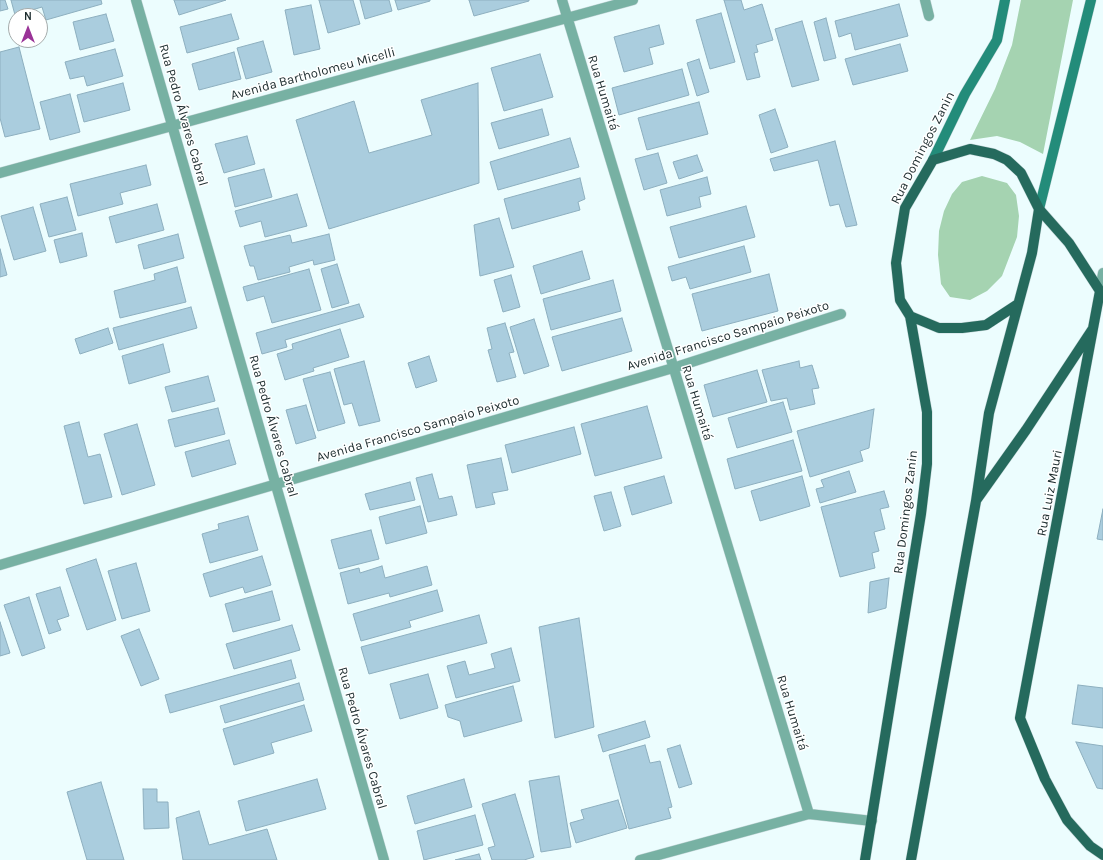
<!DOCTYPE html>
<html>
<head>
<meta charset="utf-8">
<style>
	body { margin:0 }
	#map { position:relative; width:1103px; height:860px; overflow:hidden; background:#ecfdfe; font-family:Karla,sans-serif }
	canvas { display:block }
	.north { position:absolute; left:8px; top:8px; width:40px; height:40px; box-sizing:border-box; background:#fff; border:1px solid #a4abab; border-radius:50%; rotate:0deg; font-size:11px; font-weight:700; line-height:16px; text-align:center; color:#1c2c2e }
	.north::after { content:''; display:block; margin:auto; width:14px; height:18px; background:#9a3397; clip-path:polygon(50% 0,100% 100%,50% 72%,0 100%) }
</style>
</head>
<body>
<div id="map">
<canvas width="1103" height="860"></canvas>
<div class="north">N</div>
</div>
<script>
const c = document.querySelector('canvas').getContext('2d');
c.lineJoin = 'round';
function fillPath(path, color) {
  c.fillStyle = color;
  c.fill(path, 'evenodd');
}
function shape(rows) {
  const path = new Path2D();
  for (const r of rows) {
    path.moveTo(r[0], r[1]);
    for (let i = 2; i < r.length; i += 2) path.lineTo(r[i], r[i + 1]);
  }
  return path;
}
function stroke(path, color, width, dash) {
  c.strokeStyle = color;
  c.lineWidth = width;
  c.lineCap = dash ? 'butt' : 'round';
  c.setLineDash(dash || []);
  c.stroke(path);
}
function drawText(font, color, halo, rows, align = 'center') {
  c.font = font + ' Karla,sans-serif';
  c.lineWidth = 3;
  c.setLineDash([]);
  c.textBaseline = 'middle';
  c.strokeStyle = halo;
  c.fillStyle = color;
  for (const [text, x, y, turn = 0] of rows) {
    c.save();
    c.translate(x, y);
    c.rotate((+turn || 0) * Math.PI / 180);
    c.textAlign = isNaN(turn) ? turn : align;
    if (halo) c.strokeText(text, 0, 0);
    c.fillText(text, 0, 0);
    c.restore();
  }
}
const green = shape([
	[1021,0,1073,0,1043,154,1020,142,997,136,970,140,995,89,1012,45],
	[982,176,1007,183,1016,195,1019,216,1017,237,1002,276,987,291,970,300,950,297,941,284,938,255,939,231,944,211,952,194,962,182]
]);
const building = shape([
	[0,0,5,0,8,9,0,11,0,0],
	[11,0,101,0,102,4,46,20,42,7,15,15,11,0],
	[174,0,226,0,179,15,174,0],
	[319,0,353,0,360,24,328,33,319,0],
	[360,0,389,0,392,11,365,19,360,0],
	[395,0,430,0,430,1,398,10,395,0],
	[469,0,529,0,529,1,474,16,469,0],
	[724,0,741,0,744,10,762,4,773,40,756,45,758,52,754,53,760,77,747,80,724,0],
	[899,4,908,36,855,50,851,33,839,37,835,21,899,4],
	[311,5,320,49,294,55,285,10,311,5],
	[721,13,735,62,710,69,696,20,721,13],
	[106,14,114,41,80,50,73,22,106,14],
	[231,14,239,39,187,53,180,27,231,14],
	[826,18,836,58,824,61,814,22,826,18],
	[802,21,819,80,792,87,775,29,802,21],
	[659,25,664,44,649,48,653,64,624,72,614,37,659,25],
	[263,41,272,72,246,79,237,48,263,41],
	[900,44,908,71,853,85,845,59,900,44],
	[19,47,40,129,5,137,0,118,0,52,19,47],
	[115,49,123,76,87,86,84,76,70,79,65,62,115,49],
	[234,52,241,79,199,90,192,64,234,52],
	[540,54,553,97,504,111,491,68,540,54],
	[699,59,709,92,697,96,687,63,699,59],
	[682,69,689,95,619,115,612,88,682,69],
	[123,83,130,110,84,122,77,95,123,83],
	[478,83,479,183,329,229,296,120,354,101,369,153,432,135,421,100,478,83],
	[70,94,80,132,50,140,40,102,70,94],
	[699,102,708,134,647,150,638,118,699,102],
	[542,109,549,135,499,149,491,123,542,109],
	[775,109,788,147,771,153,759,115,775,109],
	[247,136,255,164,224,173,215,144,247,136],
	[570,138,579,167,498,190,490,162,570,138],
	[835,141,857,225,846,227,839,204,830,206,818,160,774,171,770,159,835,141],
	[658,153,667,183,644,190,635,159,658,153],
	[697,155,703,171,679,179,673,162,697,155],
	[146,165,151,185,120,193,123,204,78,216,70,184,146,165],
	[264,169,272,197,235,207,228,178,264,169],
	[707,177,711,194,699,197,701,207,667,216,660,190,707,177],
	[580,178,585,199,578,202,580,210,512,229,504,199,580,178],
	[297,194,307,226,265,237,261,221,240,227,235,211,297,194],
	[67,197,76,230,49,237,40,204,67,197],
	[157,204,164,230,116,243,109,217,157,204],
	[746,206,755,237,679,258,670,227,746,206],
	[33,207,46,251,14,260,1,216,33,207],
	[499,218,514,267,480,276,474,225,499,218],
	[82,233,87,256,60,263,54,240,82,233],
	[178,234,184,258,144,269,138,245,178,234],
	[329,234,335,260,314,265,313,260,289,267,290,272,258,280,254,266,250,266,244,246,290,235,292,243,329,234],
	[744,246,751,272,690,289,686,277,672,281,668,267,744,246],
	[0,249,7,275,0,277,0,249],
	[582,251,590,279,541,294,533,266,582,251],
	[337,264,349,303,332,308,321,269,337,264],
	[177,267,186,302,120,318,114,291,155,280,154,274,177,267],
	[309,269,321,310,272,323,264,296,247,301,243,287,309,269],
	[769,274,778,311,702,331,692,294,769,274],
	[511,275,520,307,503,312,494,280,511,275],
	[613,280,621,311,551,330,543,299,613,280],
	[359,304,364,317,285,340,287,347,262,354,256,333,359,304],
	[191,307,197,328,119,350,113,328,191,307],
	[622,318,632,351,562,371,552,337,622,318],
	[534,319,549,366,524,374,510,327,534,319],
	[505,323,514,352,509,353,516,377,497,382,488,350,492,349,487,328,505,323],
	[108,328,113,343,80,354,75,339,108,328],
	[340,329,349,357,313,368,314,371,285,380,277,354,293,349,292,344,340,329],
	[163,344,170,372,129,384,122,356,163,344],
	[429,356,437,381,416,388,408,363,429,356],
	[364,361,380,421,359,426,352,403,344,405,334,369,364,361],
	[799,361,800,368,812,365,819,388,812,389,815,404,790,410,787,398,771,401,762,370,799,361],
	[757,370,767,402,713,417,704,385,757,370],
	[330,372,345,423,318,431,303,379,330,372],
	[208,376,215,401,172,412,165,387,208,376],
	[783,402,792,432,737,448,728,418,783,402],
	[306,405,316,438,296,444,286,410,306,405],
	[647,406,662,458,595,476,581,424,647,406],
	[218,408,225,434,175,447,168,420,218,408],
	[874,409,869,448,860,451,863,461,810,477,797,431,874,409],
	[79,422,88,457,100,454,112,497,84,504,64,426,79,422],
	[137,424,155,485,122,495,104,434,137,424],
	[574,427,581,454,512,473,505,445,574,427],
	[229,440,236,464,192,477,185,452,229,440],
	[793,440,802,471,735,489,727,459,793,440],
	[501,458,508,490,492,493,495,504,476,508,467,465,501,458],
	[849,471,856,492,820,503,816,489,824,487,821,480,849,471],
	[432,474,439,499,452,496,457,515,428,522,416,478,432,474],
	[664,476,672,503,632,515,624,487,664,476],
	[802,476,810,506,760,521,751,491,802,476],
	[410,482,415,500,370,510,365,494,410,482],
	[884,491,889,507,880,509,885,529,874,532,879,551,872,553,875,568,840,577,821,507,884,491],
	[611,492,621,526,604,531,594,496,611,492],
	[420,506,427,533,386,544,379,517,420,506],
	[1103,509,1103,540,1097,539,1103,509],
	[248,516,258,550,210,563,202,534,219,529,218,524,248,516],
	[371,530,379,559,339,569,331,540,371,530],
	[262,556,271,585,245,593,243,587,210,597,203,574,262,556],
	[96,559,116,620,87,630,66,569,96,559],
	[136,563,150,611,122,619,108,571,136,563],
	[382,566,385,578,427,566,432,585,390,597,389,593,348,604,340,573,359,568,360,573,382,566],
	[889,578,886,608,868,613,870,582,889,578],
	[60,587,69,616,57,620,61,630,49,634,36,594,60,587],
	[437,590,443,611,409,621,411,627,361,641,353,614,437,590],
	[272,591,280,620,233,632,225,604,272,591],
	[29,597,45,648,22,656,4,605,29,597],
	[479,615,487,643,369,674,361,647,479,615],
	[579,618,594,727,555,738,539,627,579,618],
	[0,622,10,653,0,656,0,622],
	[292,625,300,650,234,669,226,644,292,625],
	[139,629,159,679,141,686,121,636,139,629],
	[511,648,520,681,456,698,447,666,465,661,469,675,495,668,491,654,511,648],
	[291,660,296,678,170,713,165,695,291,660],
	[428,674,438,708,400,719,390,684,428,674],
	[299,683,304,700,225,723,220,706,299,683],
	[1078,685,1103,688,1103,728,1072,724,1078,685],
	[513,686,522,721,464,737,460,721,448,717,445,705,513,686],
	[304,705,312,731,271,743,274,753,234,765,223,729,304,705],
	[645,721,650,737,603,752,598,735,645,721],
	[1076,742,1103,746,1103,789,1097,788,1076,742],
	[645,745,650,763,660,761,672,807,668,808,671,818,629,829,609,755,645,745],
	[680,745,692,784,679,788,667,749,680,745],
	[559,776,571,847,541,852,529,781,559,776],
	[317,779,326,809,246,831,238,801,317,779],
	[464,779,472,807,415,824,407,796,464,779],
	[101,782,124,860,87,860,67,792,101,782],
	[143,789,157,789,157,802,168,802,169,828,144,829,143,789],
	[515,794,534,857,524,860,492,860,488,848,495,846,482,804,515,794],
	[618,800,627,828,576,843,570,823,584,819,581,810,618,800],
	[199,811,209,845,267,829,277,860,183,860,176,818,199,811],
	[475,815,483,845,424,860,417,831,475,815],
	[479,854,481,860,455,860,479,854]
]);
const street = shape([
	[136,0,384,860],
	[562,0,809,814],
	[925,0,929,16],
	[0,173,633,0],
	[1103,273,1100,291,1103,292],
	[0,565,673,368,841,314],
	[640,860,809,814,872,821]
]);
const secondary = shape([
	[933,160,965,94,997,40,1005,0],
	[1039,209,1091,0]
]);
const primary = shape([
	[910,316,939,328,962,328,986,325,1018,304],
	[977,499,1026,430,1092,330],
	[865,860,921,514,927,464,927,412,910,316,900,300,896,263,905,208,933,160,970,149,994,154,1007,160,1021,173,1039,209,1069,243,1100,291,1020,718,1045,779,1067,820,1090,846,1103,855],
	[911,860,976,501,989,413,1032,253,1039,209]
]);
const streetNames = [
	["Avenida Bartholomeu Micelli",313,74,-15],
	["Rua Humaitá",603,93,73],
	["Rua Pedro Álvares Cabral",183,115,74],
	["Rua Domingos Zanin",923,148,-63],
	["Avenida Francisco Sampaio Peixoto",728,336,-17],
	["Rua Humaitá",697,403,73],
	["Rua Pedro Álvares Cabral",273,426,74],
	["Avenida Francisco Sampaio Peixoto",418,429,-16],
	["Rua Luiz Mauri",1050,493,-79],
	["Rua Domingos Zanin",906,512,-83],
	["Rua Humaitá",792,713,73],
	["Rua Pedro Álvares Cabral",362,738,74]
];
fillPath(green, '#a5d3b1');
fillPath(building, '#aacdde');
stroke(building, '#8dafbf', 1);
stroke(street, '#c7d7d9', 11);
stroke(secondary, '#c7d7d9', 11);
stroke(primary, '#c7d7d9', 11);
stroke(street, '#77b1a3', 10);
stroke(secondary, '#238c7a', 10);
stroke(primary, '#256a5d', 10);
drawText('13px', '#1c2c2e', '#fff', streetNames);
</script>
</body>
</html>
